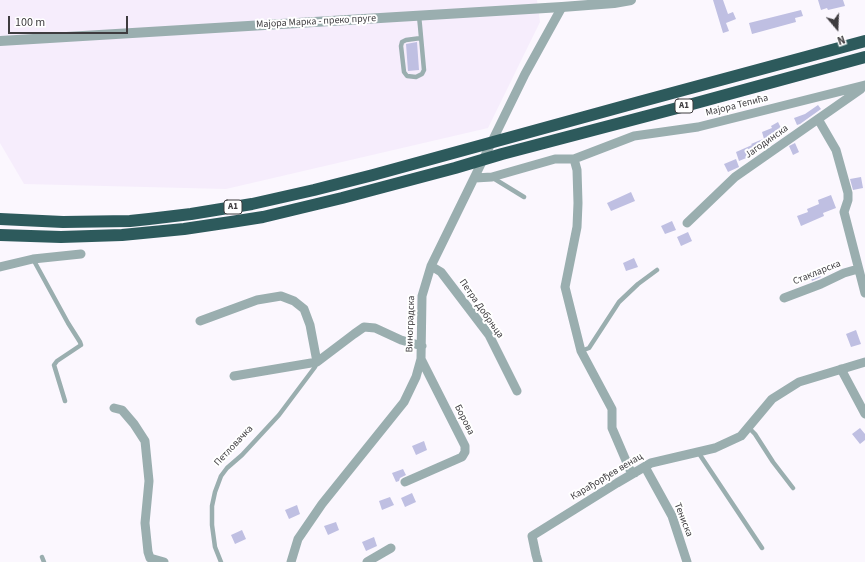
<!DOCTYPE html>
<html>
<head>
<meta charset="utf-8">
<style>
	body { margin:0 }
	#map { position:relative; width:865px; height:562px; overflow:hidden; background:#fbf7fe; font-family:"Source Sans 3",sans-serif }
	canvas { display:block }
	.north { position:absolute; left:817px; top:8px; width:40px; height:40px; -webkit-text-stroke:3px #fff; paint-order:stroke; rotate:161deg; font-size:11px; font-weight:700; line-height:16px; text-align:center; color:#3e3c3f }
	.north::after { content:''; display:block; margin:auto; width:14px; height:18px; background:#3e3c3f; clip-path:polygon(50% 0,100% 100%,50% 72%,0 100%) }
	.scale { position:absolute; left:8px; top:16px; width:120px; height:18px; box-sizing:border-box; border:2px solid #3e3c3f; border-top:0; padding-left:5px; font-size:12px; line-height:14px; white-space:nowrap; color:#3e3c3f; -webkit-text-stroke:3px #fff; paint-order:stroke }
</style>
</head>
<body>
<div id="map">
<canvas width="865" height="562"></canvas>
<div class="north">N</div>
<div class="scale">100 m</div>
</div>
<script>
const c = document.querySelector('canvas').getContext('2d');
c.lineJoin = 'round';
function fillPath(path, color) {
  c.fillStyle = color;
  c.fill(path, 'evenodd');
}
function shape(rows) {
  const path = new Path2D();
  for (const r of rows) {
    path.moveTo(r[0], r[1]);
    for (let i = 2; i < r.length; i += 2) path.lineTo(r[i], r[i + 1]);
  }
  return path;
}
function stroke(path, color, width, dash) {
  c.strokeStyle = color;
  c.lineWidth = width;
  c.lineCap = dash ? 'butt' : 'round';
  c.setLineDash(dash || []);
  c.stroke(path);
}
function drawText(font, color, halo, rows, align = 'center') {
  c.font = font + ' "Source Sans 3",sans-serif';
  c.lineWidth = 4;
  c.setLineDash([]);
  c.textBaseline = 'middle';
  c.strokeStyle = halo;
  c.fillStyle = color;
  for (const [text, x, y, turn = 0] of rows) {
    c.save();
    c.translate(x, y);
    c.rotate((+turn || 0) * Math.PI / 180);
    c.textAlign = isNaN(turn) ? turn : align;
    if (halo) c.strokeText(text, 0, 0);
    c.fillText(text, 0, 0);
    c.restore();
  }
}
const built = shape([
	[0,0,537,0,540,22,488,128,226,189,24,184,0,143]
]);
const building = shape([
	[713,0,723,0,728,14,733,12,736,19,726,23,729,31,723,33],
	[818,0,843,0,845,6,828,10,827,8,821,10],
	[801,10,803,16,795,18,796,22,752,34,749,23],
	[417,42,419,70,408,71,406,44],
	[818,105,821,109,800,124,797,125,794,118,805,114],
	[778,122,783,132,776,135,775,135,764,139,762,132,772,128,771,126],
	[763,139,766,148,750,155,751,156,739,161,736,152,752,145,751,144],
	[795,143,799,152,793,155,789,146],
	[736,159,739,167,728,172,724,164],
	[861,177,863,188,853,190,850,179],
	[631,192,635,201,611,211,607,203],
	[831,195,836,208,823,213,824,216,801,226,797,216,808,212,807,209,819,204,818,200],
	[672,221,676,230,665,234,661,226],
	[688,232,692,241,681,246,677,237],
	[634,258,638,267,626,271,623,263],
	[818,270,821,277,812,281,809,274],
	[856,330,861,344,851,347,846,334],
	[860,428,865,434,865,440,860,444,852,434],
	[424,441,427,450,416,455,412,446],
	[403,469,406,475,400,478,399,481,396,482,392,473],
	[412,493,416,502,405,507,401,498],
	[390,497,394,505,382,510,379,501],
	[297,505,300,514,289,519,285,510],
	[336,522,339,530,328,535,324,526],
	[242,530,246,539,235,544,231,535],
	[374,537,377,546,366,551,362,542]
]);
const service = shape([
	[419,16,420,26,424,70,422,74,416,77,407,76,404,72,401,46,402,42,406,40,421,38],
	[493,178,524,197],
	[33,259,68,323,80,342,81,345,57,361,54,365,65,401],
	[581,351,589,348,619,302,638,284,657,270],
	[748,427,755,434,773,462,793,488],
	[698,452,762,548],
	[42,557,44,562],
	[221,562,215,547,212,525,212,506,215,492,221,476,227,468,242,455,279,415,315,367,317,362]
]);
const minor = shape([
	[818,119,836,150,848,193,848,200,844,212,865,293],
	[574,159,577,170,578,203,577,227,565,287,581,351,612,409,612,428,630,470,635,473],
	[475,178,492,177,555,159,574,159,634,136,698,127,865,85],
	[687,223,735,177,861,89],
	[431,266,441,272,489,335,517,391],
	[0,267,33,259,81,254],
	[784,298,821,284,844,273,858,269],
	[200,321,257,300,281,296,294,301,304,309,310,325,317,362],
	[841,369,865,414],
	[234,376,317,362,354,334,364,327,375,328,401,340,422,346],
	[114,408,122,410,134,424,145,441,149,481,145,523,148,552,150,558,164,562],
	[645,467,672,516,687,562],
	[405,482,462,457,465,452,465,446,421,359],
	[291,562,298,539,322,504,404,402,416,377,421,359,422,296,431,266,525,74,562,7],
	[367,562,391,548],
	[538,562,536,555,532,536,617,483,651,463,715,448,741,436,772,399,799,382,865,362]
]);
const tertiary = shape([
	[0,41,562,7,614,3,631,0]
]);
const motorway = shape([
	[0,219,63,222,130,221,149,219,191,214,252,204,314,190,373,175,639,102,865,41],
	[0,235,61,237,122,235,184,229,231,222,263,217,342,198,455,168,502,154,685,106,865,57]
]);
const shields = [
	[684,106,18],
	[233,207,18]
];
const shieldNames = [
	["A1",684,106],
	["A1",233,207]
];
const streetNames = [
	["Мајора Марка - преко пруге",316,22,-3],
	["Мајора Тепића",737,106,-14],
	["Јагодинска",767,142,-35],
	["Стакларска",817,273,-22],
	["Петра Добрњца",481,309,55],
	["Виноградска",411,324,-88],
	["Борова",464,420,63],
	["Петловачка",234,446,-47],
	["Карађорђев венац",607,477,-31],
	["Тениска",683,520,69]
];
fillPath(built, '#f6edfc');
fillPath(building, '#bfbfe2');
stroke(service, '#9aaeaf', 4.5);
stroke(minor, '#9aaeaf', 9);
stroke(tertiary, '#9aaeaf', 10);
stroke(motorway, '#2d5a5c', 12);
for (const [x, y, w] of shields) {
  const box = new Path2D();
  box.roundRect(x - w / 2, y - 7, w, 14, 3);
  c.fillStyle = '#fff';
  c.fill(box);
  stroke(box, '#3e3c3f', 1);
}
drawText('bold 9px', '#3e3c3f', null, shieldNames);
drawText('10px', '#3e3c3f', '#fff', streetNames);
</script>
</body>
</html>
